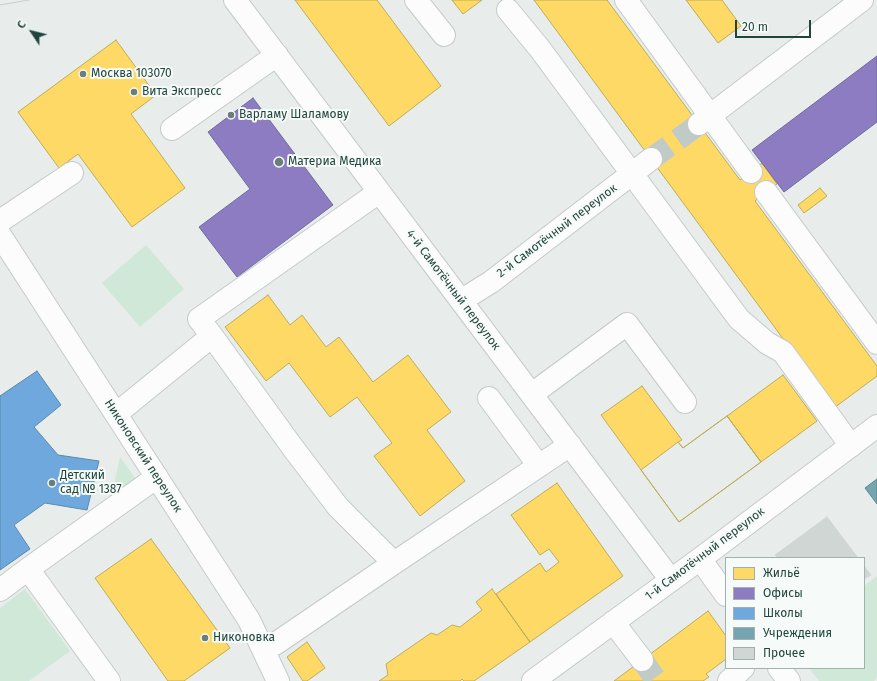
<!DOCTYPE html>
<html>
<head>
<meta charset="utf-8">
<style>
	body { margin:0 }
	#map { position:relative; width:877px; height:681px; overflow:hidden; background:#e8edeb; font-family:"Fira Sans",sans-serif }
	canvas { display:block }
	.legend { position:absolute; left:725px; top:557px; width:140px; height:112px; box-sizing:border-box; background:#f6fbf9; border:1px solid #a1b2ae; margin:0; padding:5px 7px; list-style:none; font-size:12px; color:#21453d }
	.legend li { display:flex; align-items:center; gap:8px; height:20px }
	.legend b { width:20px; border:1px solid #a1b2ae }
	.north { position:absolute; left:12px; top:12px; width:40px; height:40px; -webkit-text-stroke:3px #f6fbf9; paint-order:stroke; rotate:305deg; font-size:11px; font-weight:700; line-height:16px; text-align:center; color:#21453d }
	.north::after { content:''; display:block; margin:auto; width:14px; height:18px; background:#21453d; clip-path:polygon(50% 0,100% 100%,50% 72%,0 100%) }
	.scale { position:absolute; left:735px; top:20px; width:76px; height:18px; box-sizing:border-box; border:2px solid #21453d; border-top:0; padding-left:5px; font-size:12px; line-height:14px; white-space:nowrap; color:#21453d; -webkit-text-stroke:3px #f6fbf9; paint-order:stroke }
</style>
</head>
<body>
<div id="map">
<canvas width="877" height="681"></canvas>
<ul class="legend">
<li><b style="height:11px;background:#ffd966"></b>Жильё</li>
<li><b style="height:11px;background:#8e7cc3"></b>Офисы</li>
<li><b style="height:11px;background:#6fa8dc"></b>Школы</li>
<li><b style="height:11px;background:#76a5af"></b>Учреждения</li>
<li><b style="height:11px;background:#cfd6d4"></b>Прочее</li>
</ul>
<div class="north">С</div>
<div class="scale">20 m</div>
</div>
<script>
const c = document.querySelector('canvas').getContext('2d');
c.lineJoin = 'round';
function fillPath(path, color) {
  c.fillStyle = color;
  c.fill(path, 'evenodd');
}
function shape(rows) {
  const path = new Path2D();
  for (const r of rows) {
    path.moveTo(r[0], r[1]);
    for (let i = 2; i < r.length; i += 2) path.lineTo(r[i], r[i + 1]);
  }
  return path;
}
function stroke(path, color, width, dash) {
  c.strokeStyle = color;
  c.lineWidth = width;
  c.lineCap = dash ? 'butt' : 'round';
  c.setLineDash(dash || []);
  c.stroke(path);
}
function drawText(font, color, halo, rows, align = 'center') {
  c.font = font + ' "Fira Sans",sans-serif';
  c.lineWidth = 4;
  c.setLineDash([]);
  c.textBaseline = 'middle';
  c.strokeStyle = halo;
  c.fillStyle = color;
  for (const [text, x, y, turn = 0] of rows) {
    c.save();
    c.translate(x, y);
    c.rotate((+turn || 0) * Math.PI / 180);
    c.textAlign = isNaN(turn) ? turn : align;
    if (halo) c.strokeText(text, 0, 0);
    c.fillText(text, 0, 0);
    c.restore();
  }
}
const green = shape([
	[146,245,184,289,140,327,102,283],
	[120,457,140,485,109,508],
	[877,576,877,677,874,681,819,681,809,668,864,668,864,586],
	[25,589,70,651,29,681,0,681,0,608]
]);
const homes = shape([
	[295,0,377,0,441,86,389,126,295,0],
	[452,0,482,0,463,14,452,0],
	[534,0,607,0,740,180,762,163,777,184,755,201,877,366,877,376,834,408,534,0],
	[686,0,722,0,741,26,718,43,686,0],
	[116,40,156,95,131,114,185,188,132,227,78,154,59,168,18,112,116,40],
	[820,188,827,196,804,213,798,205,820,188],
	[268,295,290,325,302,315,326,347,339,337,373,382,408,355,451,412,427,430,465,481,420,516,374,456,392,443,357,397,330,417,289,363,266,381,225,327,268,295],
	[783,375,817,421,761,462,727,416,783,375],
	[642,386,682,440,678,442,683,448,727,416,761,462,679,522,601,415,642,386],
	[727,416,761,462,679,522,641,470,678,442,683,448,727,416],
	[557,483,623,576,530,642,496,594,540,563,546,572,559,562,549,549,540,555,511,515,557,483],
	[151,539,230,648,184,681,168,681,95,578,151,539],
	[492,589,530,642,474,681,464,681,462,679,460,681,379,681,388,675,386,664,431,633,437,635,452,625,460,627,482,610,476,602,492,589],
	[708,611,726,636,726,659,706,674,709,677,703,681,614,681,708,611],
	[307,642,325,668,307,681,303,681,287,657,307,642]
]);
const offices = shape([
	[877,56,877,122,784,192,752,150,877,56],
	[253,98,333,205,237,277,199,227,250,189,208,132,253,98]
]);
const schools = shape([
	[37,371,61,405,34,427,58,455,99,461,87,510,45,503,14,525,30,549,0,570,0,396,37,371]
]);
const public = shape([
	[877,479,877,504,865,488,877,479]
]);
const building = shape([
	[827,517,858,558,778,558,775,555,827,517],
	[864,566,871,575,864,579,864,566]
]);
const minorTunnel = shape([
	[651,159,699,124],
	[642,660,657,681]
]);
const minor = shape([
	[235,0,671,580],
	[416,0,444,35],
	[626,0,751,172],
	[508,10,540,49,739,319,767,343,783,352,851,446],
	[699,124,862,0],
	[172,129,277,55],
	[766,192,877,343],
	[0,221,72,173],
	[0,235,249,620,278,681],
	[462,300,491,282,651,159],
	[212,336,293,448,338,507,394,563],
	[532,394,627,324,685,402],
	[489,398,539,466],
	[116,414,212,336,199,319,379,192],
	[700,559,726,595],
	[0,590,28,569],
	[613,622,642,660],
	[275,644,394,563,570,445],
	[779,668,789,681],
	[109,681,28,569,157,477],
	[533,681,700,559,877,426],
	[729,681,743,668]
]);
const tram = shape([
	[0,5,29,0]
]);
const markers = [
	[83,74,4,"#67807a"],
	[134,92,4,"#67807a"],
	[231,115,4,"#67807a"],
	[279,162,5,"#67807a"],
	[52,483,4,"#67807a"],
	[205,638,4,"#67807a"]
];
const poiNames = [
	["Москва 103070",91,74],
	["Вита Экспресс",142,92],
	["Варламу Шаламову",239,115],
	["Материа Медика",288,162],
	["Детский",60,476],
	["сад № 1387",60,490],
	["Никоновка",213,638]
];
const streetNames = [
	["2-й Самотёчный переулок",557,231,-37],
	["4-й Самотёчный переулок",453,290,53],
	["Никоновский переулок",143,456,57],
	["1-й Самотёчный переулок",705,554,-37]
];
fillPath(green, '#cfe8d8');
fillPath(homes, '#ffd966');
stroke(homes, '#bcad5a', 1);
fillPath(offices, '#8e7cc3');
stroke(offices, '#6d6c9b', 1);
fillPath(schools, '#6fa8dc');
stroke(schools, '#588aac', 1);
fillPath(public, '#76a5af');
stroke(public, '#5c888d', 1);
fillPath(building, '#cfd6d4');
stroke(building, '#d0d6d4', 1);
stroke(minorTunnel, '#c0cbc8', 22, [22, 11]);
stroke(minor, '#c4cac8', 24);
stroke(minor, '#fcfcfc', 22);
stroke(tram, '#c9cdcc', 1);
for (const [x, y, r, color] of markers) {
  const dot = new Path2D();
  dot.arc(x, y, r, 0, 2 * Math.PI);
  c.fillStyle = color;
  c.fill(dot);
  stroke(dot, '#f6fbf9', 1.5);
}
drawText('12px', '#21453d', '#f6fbf9', poiNames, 'left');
drawText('12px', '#21453d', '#f6fbf9', streetNames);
</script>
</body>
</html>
